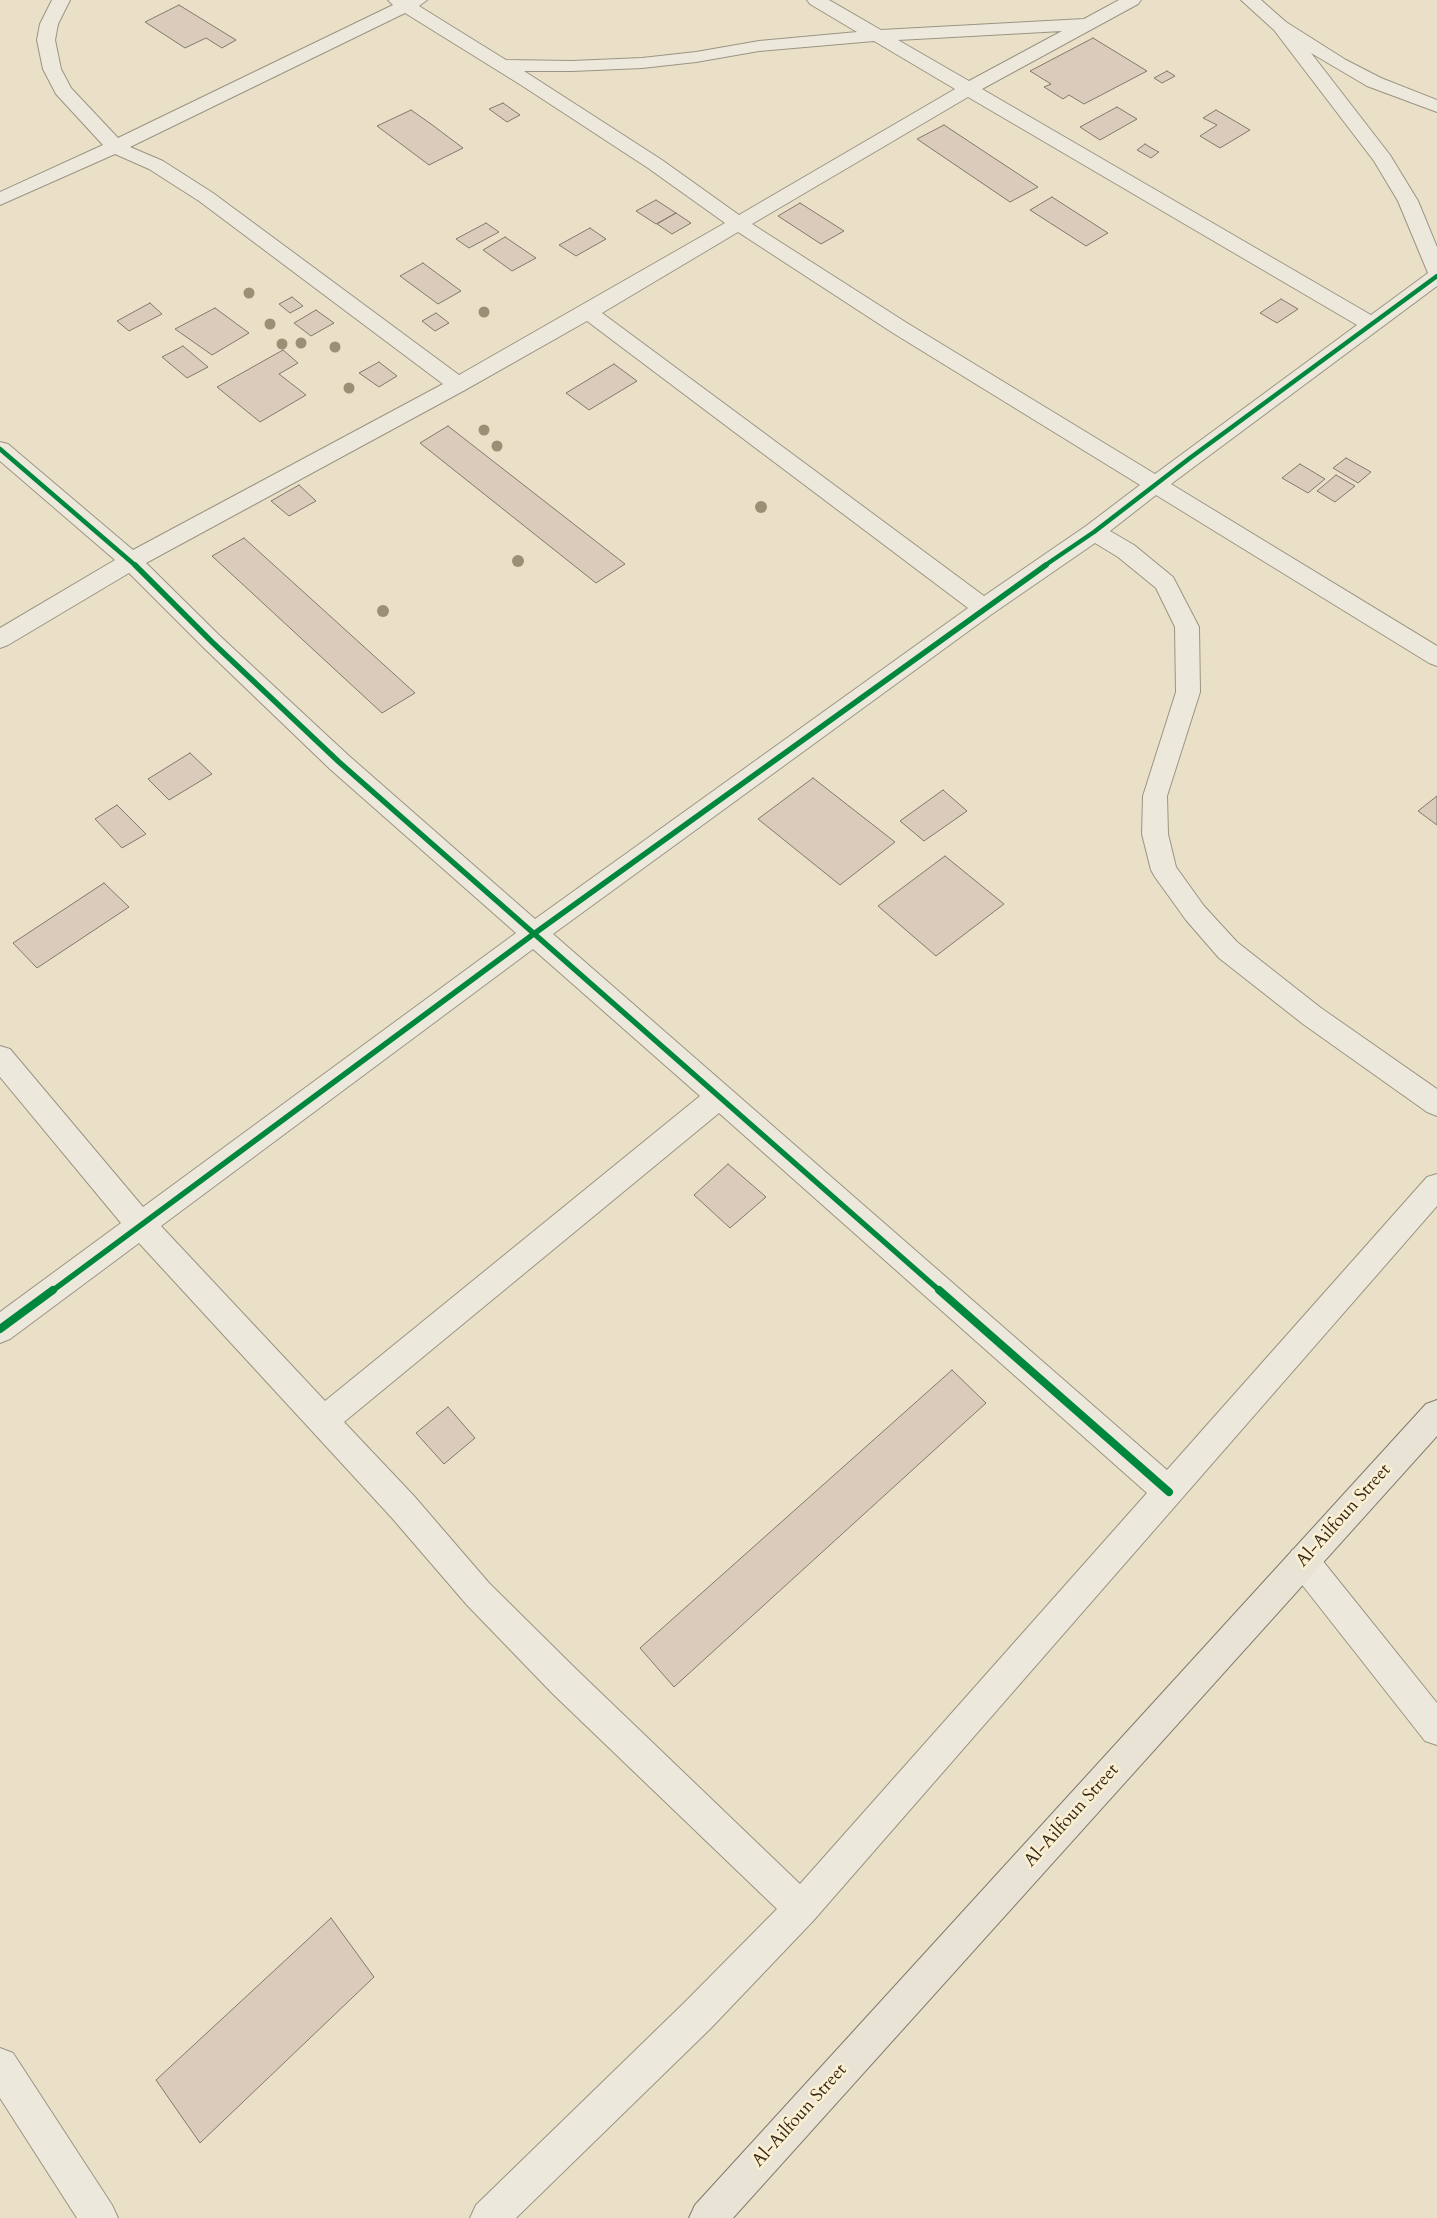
<!DOCTYPE html>
<html>
<head>
<meta charset="utf-8">
<style>
	body { margin:0 }
	canvas { display:block; background:#e9e0c7 }
</style>
</head>
<body>
<canvas width="1437" height="2218"></canvas>
<script>
const c = document.querySelector('canvas').getContext('2d');
c.lineJoin = 'round';
function fillPath(path, color) {
  c.fillStyle = color;
  c.fill(path, 'evenodd');
}
function shape(rows) {
  const path = new Path2D();
  for (const r of rows) {
    path.moveTo(r[0], r[1]);
    for (let i = 2; i < r.length; i += 2) path.lineTo(r[i], r[i + 1]);
  }
  return path;
}
function stroke(path, color, width, dash) {
  c.strokeStyle = color;
  c.lineWidth = width;
  c.lineCap = dash ? 'butt' : 'round';
  c.setLineDash(dash || []);
  c.stroke(path);
}
function drawText(font, color, halo, rows, align = 'center') {
  c.font = font + ' Cardo,serif';
  c.lineWidth = 5;
  c.setLineDash([]);
  c.textBaseline = 'middle';
  c.strokeStyle = halo;
  c.fillStyle = color;
  for (const [text, x, y, turn = 0] of rows) {
    c.save();
    c.translate(x, y);
    c.rotate((+turn || 0) * Math.PI / 180);
    c.textAlign = isNaN(turn) ? turn : align;
    if (halo) c.strokeText(text, 0, 0);
    c.fillText(text, 0, 0);
    c.restore();
  }
}
const building = shape([
	[179,5,236,40,222,48,206,38,185,48,145,22,179,5],
	[1093,38,1147,71,1084,104,1069,95,1063,99,1044,87,1051,84,1030,71,1093,38],
	[1167,71,1175,76,1162,83,1154,78,1167,71],
	[503,103,520,115,507,122,489,109,503,103],
	[1117,107,1137,119,1100,140,1080,127,1117,107],
	[411,110,431,124,463,148,429,165,377,126,411,110],
	[1216,110,1250,130,1220,148,1200,136,1217,125,1203,118,1216,110],
	[944,125,1038,187,1010,202,917,139,944,125],
	[1145,144,1155,150,1159,152,1151,158,1137,150,1145,144],
	[1052,197,1108,233,1086,246,1030,210,1052,197],
	[656,200,676,213,656,224,636,211,656,200],
	[800,203,844,231,821,244,778,216,800,203],
	[676,213,691,223,672,234,657,224,676,213],
	[486,223,499,232,469,248,456,239,486,223],
	[590,228,606,239,576,256,559,245,590,228],
	[505,237,536,258,512,271,483,250,505,237],
	[423,263,461,291,438,304,400,276,423,263],
	[292,297,303,306,290,313,279,304,292,297],
	[1281,299,1298,309,1277,323,1260,313,1281,299],
	[150,303,162,314,129,331,117,321,150,303],
	[215,308,249,333,212,355,175,329,215,308],
	[316,310,334,323,311,336,294,323,316,310],
	[436,313,449,323,435,331,422,321,436,313],
	[183,346,208,367,187,378,162,357,183,346],
	[283,350,298,363,279,374,306,395,260,422,217,387,283,350],
	[379,362,397,376,379,387,359,373,379,362],
	[614,364,637,381,589,410,566,393,614,364],
	[448,426,625,564,596,583,420,443,448,426],
	[1346,458,1371,472,1358,483,1333,468,1346,458],
	[1300,464,1325,479,1308,493,1282,478,1300,464],
	[1336,475,1355,486,1335,502,1317,491,1336,475],
	[299,485,316,501,289,516,271,501,299,485],
	[244,538,415,693,382,713,212,556,244,538],
	[190,753,212,774,169,800,148,779,190,753],
	[813,778,895,842,840,885,758,819,813,778],
	[943,790,967,811,924,841,900,821,943,790],
	[1437,796,1437,825,1418,811,1437,796],
	[117,805,146,834,122,848,95,819,117,805],
	[945,856,1004,904,936,956,878,906,945,856],
	[104,883,129,907,37,968,13,943,104,883],
	[728,1164,766,1197,730,1228,694,1195,728,1164],
	[952,1370,986,1403,674,1687,640,1648,952,1370],
	[448,1407,475,1438,444,1464,416,1433,448,1407],
	[331,1918,374,1977,200,2143,156,2080,331,1918]
]);
const minor = shape([
	[52,0,70,0,58,24,55,40,61,69,71,88,118,138,393,5,388,0,427,0,419,6,506,60,572,61,642,58,696,52,759,41,857,32,810,4,807,0,829,0,881,30,1084,19,1119,0,1141,0,1138,4,982,89,1371,315,1428,273,1398,201,1374,161,1274,30,1241,0,1261,0,1286,22,1346,60,1381,78,1437,100,1437,112,1367,86,1311,53,1390,155,1418,201,1437,247,1437,286,1171,484,1437,646,1437,666,1429,663,1156,495,1110,531,1134,545,1173,577,1199,627,1200,692,1167,796,1168,834,1176,867,1204,906,1237,942,1321,1008,1437,1089,1437,1116,1427,1112,1303,1024,1219,958,1186,920,1155,877,1151,870,1142,834,1143,796,1176,692,1175,627,1156,588,1118,557,1095,543,992,614,553,934,1167,1470,1427,1177,1437,1174,1437,1206,813,1921,711,2028,516,2218,470,2218,476,2205,685,2002,777,1909,553,1694,467,1605,392,1518,139,1243,10,1339,0,1343,0,1312,121,1223,0,1077,0,1046,10,1049,143,1207,516,933,330,769,204,648,129,573,8,645,0,648,0,628,115,560,0,461,0,442,8,444,133,550,443,384,199,201,149,169,115,154,0,205,0,192,103,145,56,94,43,69,37,40,40,24,52,0],
	[405,13,521,85,648,168,725,223,459,375,213,193,163,161,130,147,405,13],
	[1062,31,969,81,898,40,1062,31],
	[874,41,955,89,739,215,662,160,524,71,572,71,642,68,696,62,759,51,874,41],
	[968,97,1357,325,1155,474,907,323,752,224,968,97],
	[738,232,893,333,1140,485,1086,526,984,596,602,313,738,232],
	[587,321,968,608,535,919,348,755,220,636,146,563,465,390,587,321],
	[533,949,700,1096,325,1401,161,1226,533,949],
	[719,1113,1147,1493,800,1884,577,1670,489,1583,414,1496,344,1422,719,1113],
	[1303,1546,1314,1550,1437,1703,1437,1745,1425,1741,1292,1572,1287,1561,1292,1550,1303,1546],
	[0,2048,13,2053,112,2205,118,2218,77,2218,0,2098,0,2048]
]);
const trunk = shape([
	[1437,1400,1437,1436,733,2218,689,2218,695,2205,1426,1404,1437,1400]
]);
const cyclewayFar2 = shape([
	[0,449,136,566],
	[1044,566,1094,532,1190,458,1437,276]
]);
const cyclewayFar1 = shape([
	[135,565,212,642,339,762,940,1291],
	[52,1291,535,933,1046,565]
]);
const cycleway = shape([
	[939,1290,1169,1492],
	[0,1329,53,1290]
]);
const trees = [
	[249,293,5.5],
	[484,312,5.5],
	[270,324,5.5],
	[301,343,5.5],
	[282,344,5.5],
	[335,347,5.5],
	[349,388,5.5],
	[484,430,5.5],
	[497,446,5.5],
	[761,507,6],
	[518,561,6],
	[383,611,6]
];
const nearStreetnames = [
	["Al-Ailfoun Street",1344,1516,-48],
	["Al-Ailfoun Street",1072,1816,-48],
	["Al-Ailfoun Street",800,2116,-48]
];
fillPath(building, '#dacbbb');
stroke(building, '#827a6c', 1);
stroke(minor, '#9b9483', 2);
stroke(trunk, '#827a6c', 2);
fillPath(minor, '#ece8db');
fillPath(trunk, '#e9e3d5');
stroke(cyclewayFar2, '#00873e', 4.5);
stroke(cyclewayFar1, '#00873e', 5.5);
stroke(cycleway, '#00873e', 8);
c.fillStyle = '#9b9076';
for (const [x, y, r] of trees) {
  c.beginPath();
  c.arc(x, y, r, 0, 2 * Math.PI);
  c.fill();
}
drawText('18px', '#382717', '#faefd1', nearStreetnames);
</script>
</body>
</html>
